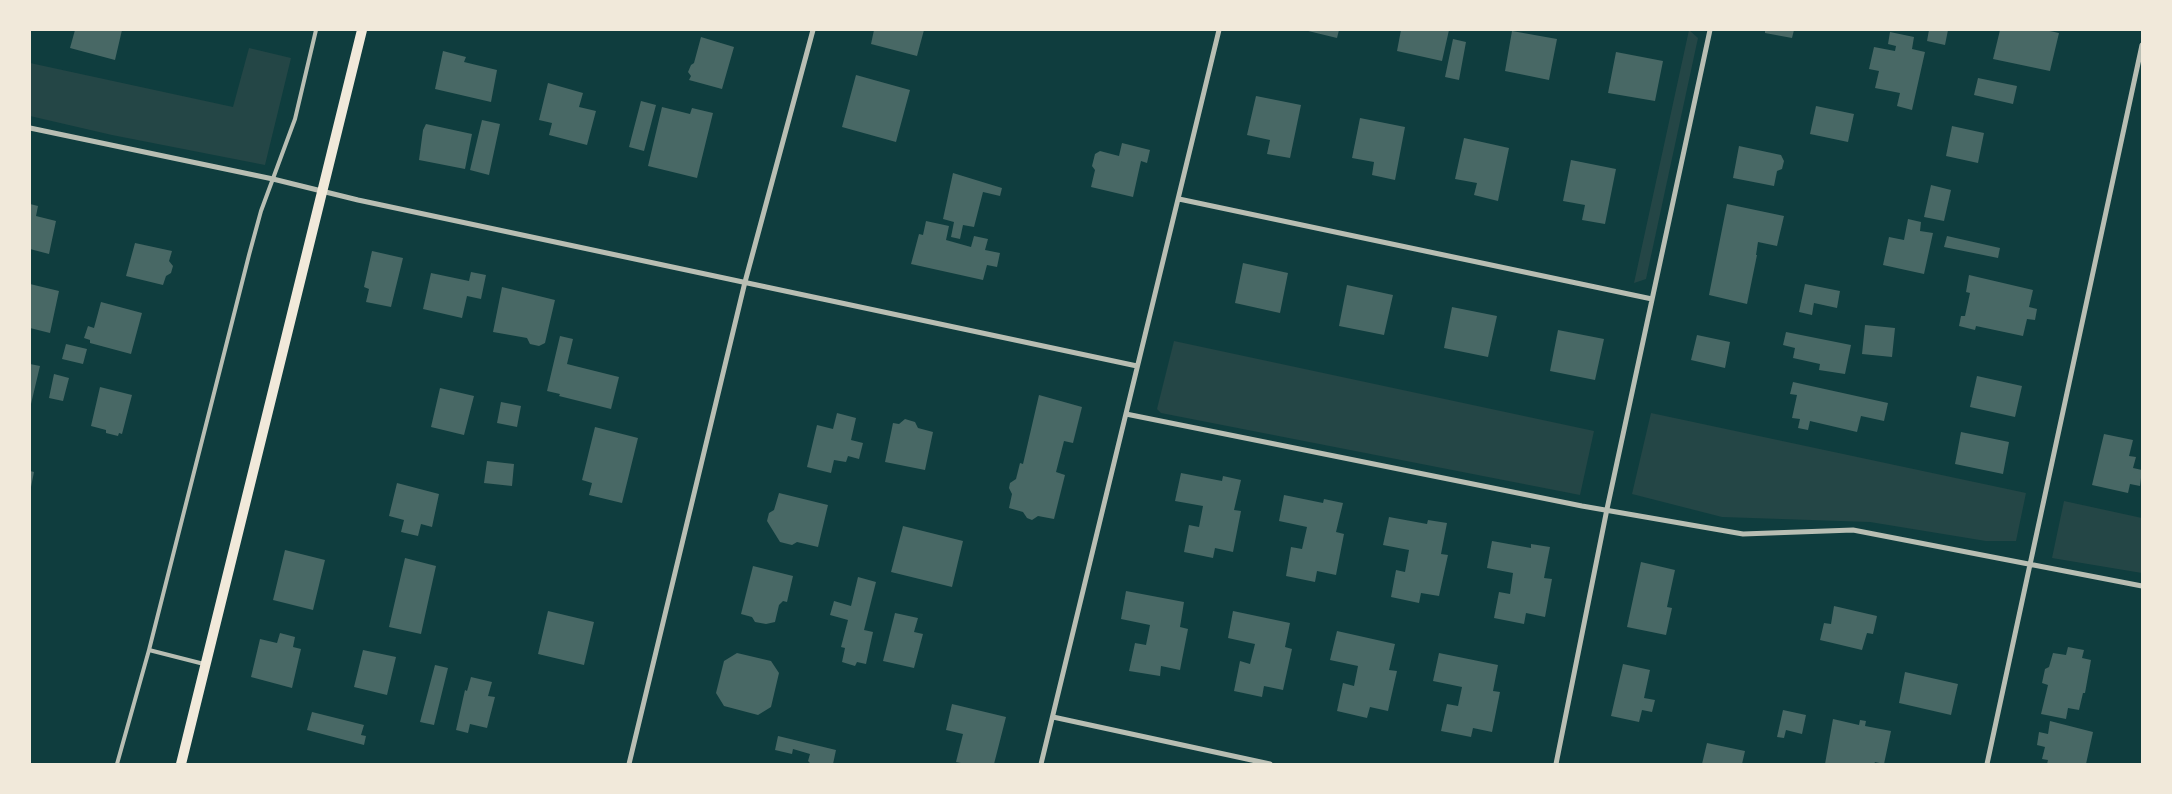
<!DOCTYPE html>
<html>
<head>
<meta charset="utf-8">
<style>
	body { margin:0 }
	#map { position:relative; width:2172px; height:794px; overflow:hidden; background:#0f3d3e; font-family:Inter,sans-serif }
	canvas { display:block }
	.frame { position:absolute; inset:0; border:31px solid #f1e9da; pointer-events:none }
</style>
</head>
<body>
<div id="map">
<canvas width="2172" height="794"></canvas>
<div class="frame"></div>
</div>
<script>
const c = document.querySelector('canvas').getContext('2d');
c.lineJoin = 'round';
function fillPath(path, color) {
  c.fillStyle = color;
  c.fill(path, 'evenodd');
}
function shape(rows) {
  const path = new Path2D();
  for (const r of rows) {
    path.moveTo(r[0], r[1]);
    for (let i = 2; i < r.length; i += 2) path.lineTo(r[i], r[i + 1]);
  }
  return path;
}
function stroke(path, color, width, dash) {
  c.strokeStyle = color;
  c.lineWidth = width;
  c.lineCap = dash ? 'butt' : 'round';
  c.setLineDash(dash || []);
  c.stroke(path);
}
const green = shape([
	[1689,30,1698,38,1646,279,1634,283],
	[249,48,291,58,265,165,112,135,30,116,30,63,233,107],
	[1174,341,1594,431,1580,495,1161,413,1157,409],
	[1651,413,2026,493,2016,541,1986,541,1870,522,1722,517,1632,494],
	[2064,501,2142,518,2142,573,2052,558]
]);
const building = shape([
	[75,30,122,30,115,60,70,48],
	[874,30,924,30,917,56,871,44],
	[1304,30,1339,30,1337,38],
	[1401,30,1449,30,1442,61,1397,51],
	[1765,30,1794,30,1792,38,1765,33],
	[1929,30,1948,30,1945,45,1927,41],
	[2000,30,2045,30,2059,33,2050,71,1993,59],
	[1512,31,1557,39,1549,80,1505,71],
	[1890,32,1914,37,1912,49,1925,52,1912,110,1897,106,1900,93,1875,88,1879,71,1869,69,1874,47,1895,51,1896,46,1888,44],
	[701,37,734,47,722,89,689,80,691,76,688,72,691,65,694,63],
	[1453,39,1466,42,1459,80,1445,77],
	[443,51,466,57,464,62,497,70,491,102,435,89],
	[1616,52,1663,61,1655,101,1608,93],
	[856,75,910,90,896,142,842,127],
	[1978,78,2017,86,2013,104,1974,95],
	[548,83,583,93,579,107,596,111,587,145,549,135,552,123,539,120],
	[1256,96,1301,105,1290,158,1267,154,1270,140,1247,135],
	[641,101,656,105,644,151,629,147],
	[1816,106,1854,114,1848,142,1810,134],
	[662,107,690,114,692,108,713,113,697,178,648,166],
	[1360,118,1405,127,1395,180,1372,175,1374,162,1352,158],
	[482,120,500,124,489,175,470,170],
	[426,124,472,134,465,169,419,160,423,130],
	[1952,126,1984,133,1978,163,1946,156],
	[1464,138,1509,148,1498,201,1474,195,1477,183,1455,179],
	[1122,143,1150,150,1147,163,1141,161,1133,197,1091,187,1095,170,1092,166,1095,154,1100,151,1119,156],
	[1739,146,1781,155,1784,161,1782,169,1777,171,1774,186,1733,178],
	[1571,160,1616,169,1605,224,1582,220,1585,205,1563,201],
	[953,173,1002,188,1000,196,983,192,974,227,963,225,960,239,951,237,954,222,943,219],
	[1931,185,1951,190,1944,221,1924,217],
	[30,204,38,206,36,216,56,221,49,254,30,249],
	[1727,204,1784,216,1777,246,1758,242,1756,255,1757,255,1747,304,1709,295],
	[1908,219,1921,222,1920,231,1933,233,1924,274,1883,265,1889,237,1904,240],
	[926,221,949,226,946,240,971,247,974,236,988,239,985,250,1000,253,997,267,987,265,983,280,911,264,919,234,923,235],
	[1947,236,2000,248,1998,258,1944,247],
	[135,243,172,251,169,261,173,266,171,273,166,276,163,285,126,276],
	[372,251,403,258,391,307,366,302,369,289,364,287],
	[1243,263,1288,273,1280,313,1235,303],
	[471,272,486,275,481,299,467,296,462,318,423,309,431,273,469,281],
	[1969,275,2033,290,2029,307,2037,309,2035,320,2027,319,2023,336,1976,326,1975,330,1959,326,1961,316,1965,316,1970,293,1966,292],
	[30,284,59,291,50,333,30,328],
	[1805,284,1840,291,1837,308,1814,303,1812,315,1799,312],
	[1347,285,1393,295,1384,335,1339,326],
	[502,287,555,300,545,343,539,346,530,344,527,338,493,332],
	[101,302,142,313,131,354,90,343,90,340,84,338,88,326,94,328],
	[1452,307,1497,316,1488,357,1444,348],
	[1865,325,1895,328,1892,357,1862,354],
	[1558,330,1604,339,1595,380,1550,371],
	[1786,332,1851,345,1845,374,1819,370,1820,364,1793,358,1795,348,1783,345],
	[1697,335,1730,342,1725,368,1691,360],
	[560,336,573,339,567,364,619,377,611,409,559,396,560,394,547,391],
	[66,344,87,349,83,364,62,359],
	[30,364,40,366,31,404,30,404],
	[54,374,69,378,63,401,49,398],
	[1977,376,2022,386,2015,417,1970,407],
	[1793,382,1888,403,1884,421,1861,416,1857,432,1810,421,1808,430,1798,428,1800,419,1792,418,1797,395,1790,394],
	[100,387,132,395,122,434,119,433,118,436,106,433,106,430,91,426],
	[440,388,474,396,464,435,431,427],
	[1039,395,1082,407,1073,443,1064,441,1056,472,1065,475,1054,519,1038,516,1032,520,1027,518,1023,512,1009,508,1012,494,1009,488,1010,483,1016,479,1020,463,1023,464],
	[501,402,521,406,517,427,497,423],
	[837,413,856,418,851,440,863,443,859,459,848,456,846,462,834,460,831,473,807,467,817,425,833,429],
	[905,419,915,422,918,428,933,432,925,470,885,462,893,423,899,424],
	[595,427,638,438,622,503,589,495,592,483,582,480],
	[1961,432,2009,442,2003,474,1955,464],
	[2104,434,2133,440,2129,456,2136,457,2133,468,2142,470,2140,486,2130,484,2128,493,2092,485],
	[487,461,514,464,512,486,484,483],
	[30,471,34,472,31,487,30,487],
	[1181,473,1222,481,1223,476,1241,480,1234,510,1241,511,1233,552,1215,548,1213,558,1184,552,1189,525,1199,527,1203,506,1175,501],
	[397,483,439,494,432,527,421,524,418,536,401,532,404,520,389,516],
	[779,493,828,505,818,547,797,542,792,545,780,542,767,521,769,513,774,510],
	[1284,495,1323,503,1324,499,1343,503,1336,532,1344,534,1336,575,1317,571,1315,582,1286,576,1291,547,1302,549,1307,527,1279,521],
	[1389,517,1427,524,1428,520,1447,523,1441,554,1448,555,1439,596,1421,593,1419,603,1391,597,1396,570,1405,572,1409,550,1383,545],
	[903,526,963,541,952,587,891,572],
	[1492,541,1531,548,1531,544,1550,547,1544,578,1552,579,1545,617,1526,613,1524,624,1494,618,1499,592,1510,594,1513,573,1487,568],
	[285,550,325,560,313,610,273,600],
	[405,558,436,566,421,634,389,627],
	[1641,562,1675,570,1667,607,1672,608,1666,635,1627,627],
	[753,566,793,576,787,602,783,601,779,605,775,622,766,624,755,622,752,617,741,614],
	[858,577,876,582,864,630,873,632,866,664,857,662,855,666,842,662,845,648,841,647,848,620,830,615,834,601,851,606],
	[1126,591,1184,602,1180,627,1188,629,1180,670,1161,666,1160,676,1129,671,1135,643,1146,645,1150,625,1121,619],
	[1834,606,1877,616,1873,634,1867,633,1862,650,1820,640,1824,623,1831,624],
	[548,611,594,622,584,665,538,654],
	[1233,611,1290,623,1285,647,1292,649,1283,690,1264,686,1262,697,1234,691,1240,661,1250,664,1255,644,1228,638],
	[895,613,918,618,914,632,923,634,914,668,883,661],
	[1337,631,1395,644,1389,670,1397,671,1388,711,1370,707,1367,718,1337,711,1343,683,1354,686,1358,666,1330,660],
	[280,633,295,637,293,647,301,649,292,688,251,677,260,639,277,643],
	[2068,647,2084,650,2082,658,2091,660,2085,693,2083,693,2079,710,2068,708,2066,719,2041,714,2048,685,2042,683,2045,669,2049,667,2053,653,2066,655],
	[363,650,396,657,387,695,354,687],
	[737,653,771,661,779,673,771,707,758,715,724,706,716,693,724,661],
	[1439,653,1498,665,1493,691,1500,692,1492,732,1473,728,1471,737,1441,731,1447,704,1458,706,1462,687,1433,681],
	[1623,664,1650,670,1644,698,1655,700,1652,712,1642,710,1639,722,1611,716],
	[435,665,448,668,434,725,420,722],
	[1905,672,1958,684,1951,715,1899,703],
	[471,677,492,682,488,696,495,697,487,728,470,724,468,733,456,730,465,690,467,691],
	[952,704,1006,717,994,764,966,764,956,762,963,734,946,730],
	[1783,710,1806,715,1802,734,1786,730,1784,738,1777,737],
	[312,712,364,725,361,735,366,736,364,745,307,730],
	[1833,719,1859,725,1860,720,1866,721,1865,726,1891,731,1884,764,1875,762,1874,764,1825,764],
	[2050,721,2093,732,2086,764,2047,764,2048,760,2042,759,2045,747,2037,745,2039,732,2048,734],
	[778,736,836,750,833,764,811,764,808,761,810,754,793,749,792,754,775,750],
	[1707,743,1745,751,1742,764,1702,764]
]);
const service = shape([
	[149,650,204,664],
	[117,764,149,650,249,255,261,211,295,119,316,30]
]);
const minor = shape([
	[30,128,273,179,358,200,1137,366],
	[1179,199,1652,299],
	[1126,414,1582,506,1743,534,1853,530,2142,586],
	[1053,717,1270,764],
	[629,764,745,282,813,30],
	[1041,764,1219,30],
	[1556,764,1607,509,1710,30],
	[1987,764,2142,45]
]);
const secondary = shape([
	[181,764,362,30]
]);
fillPath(green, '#244646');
fillPath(building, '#486865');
stroke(service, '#b8beb3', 4);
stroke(minor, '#b8beb3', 5);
stroke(secondary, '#f1e9da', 10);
</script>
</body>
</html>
